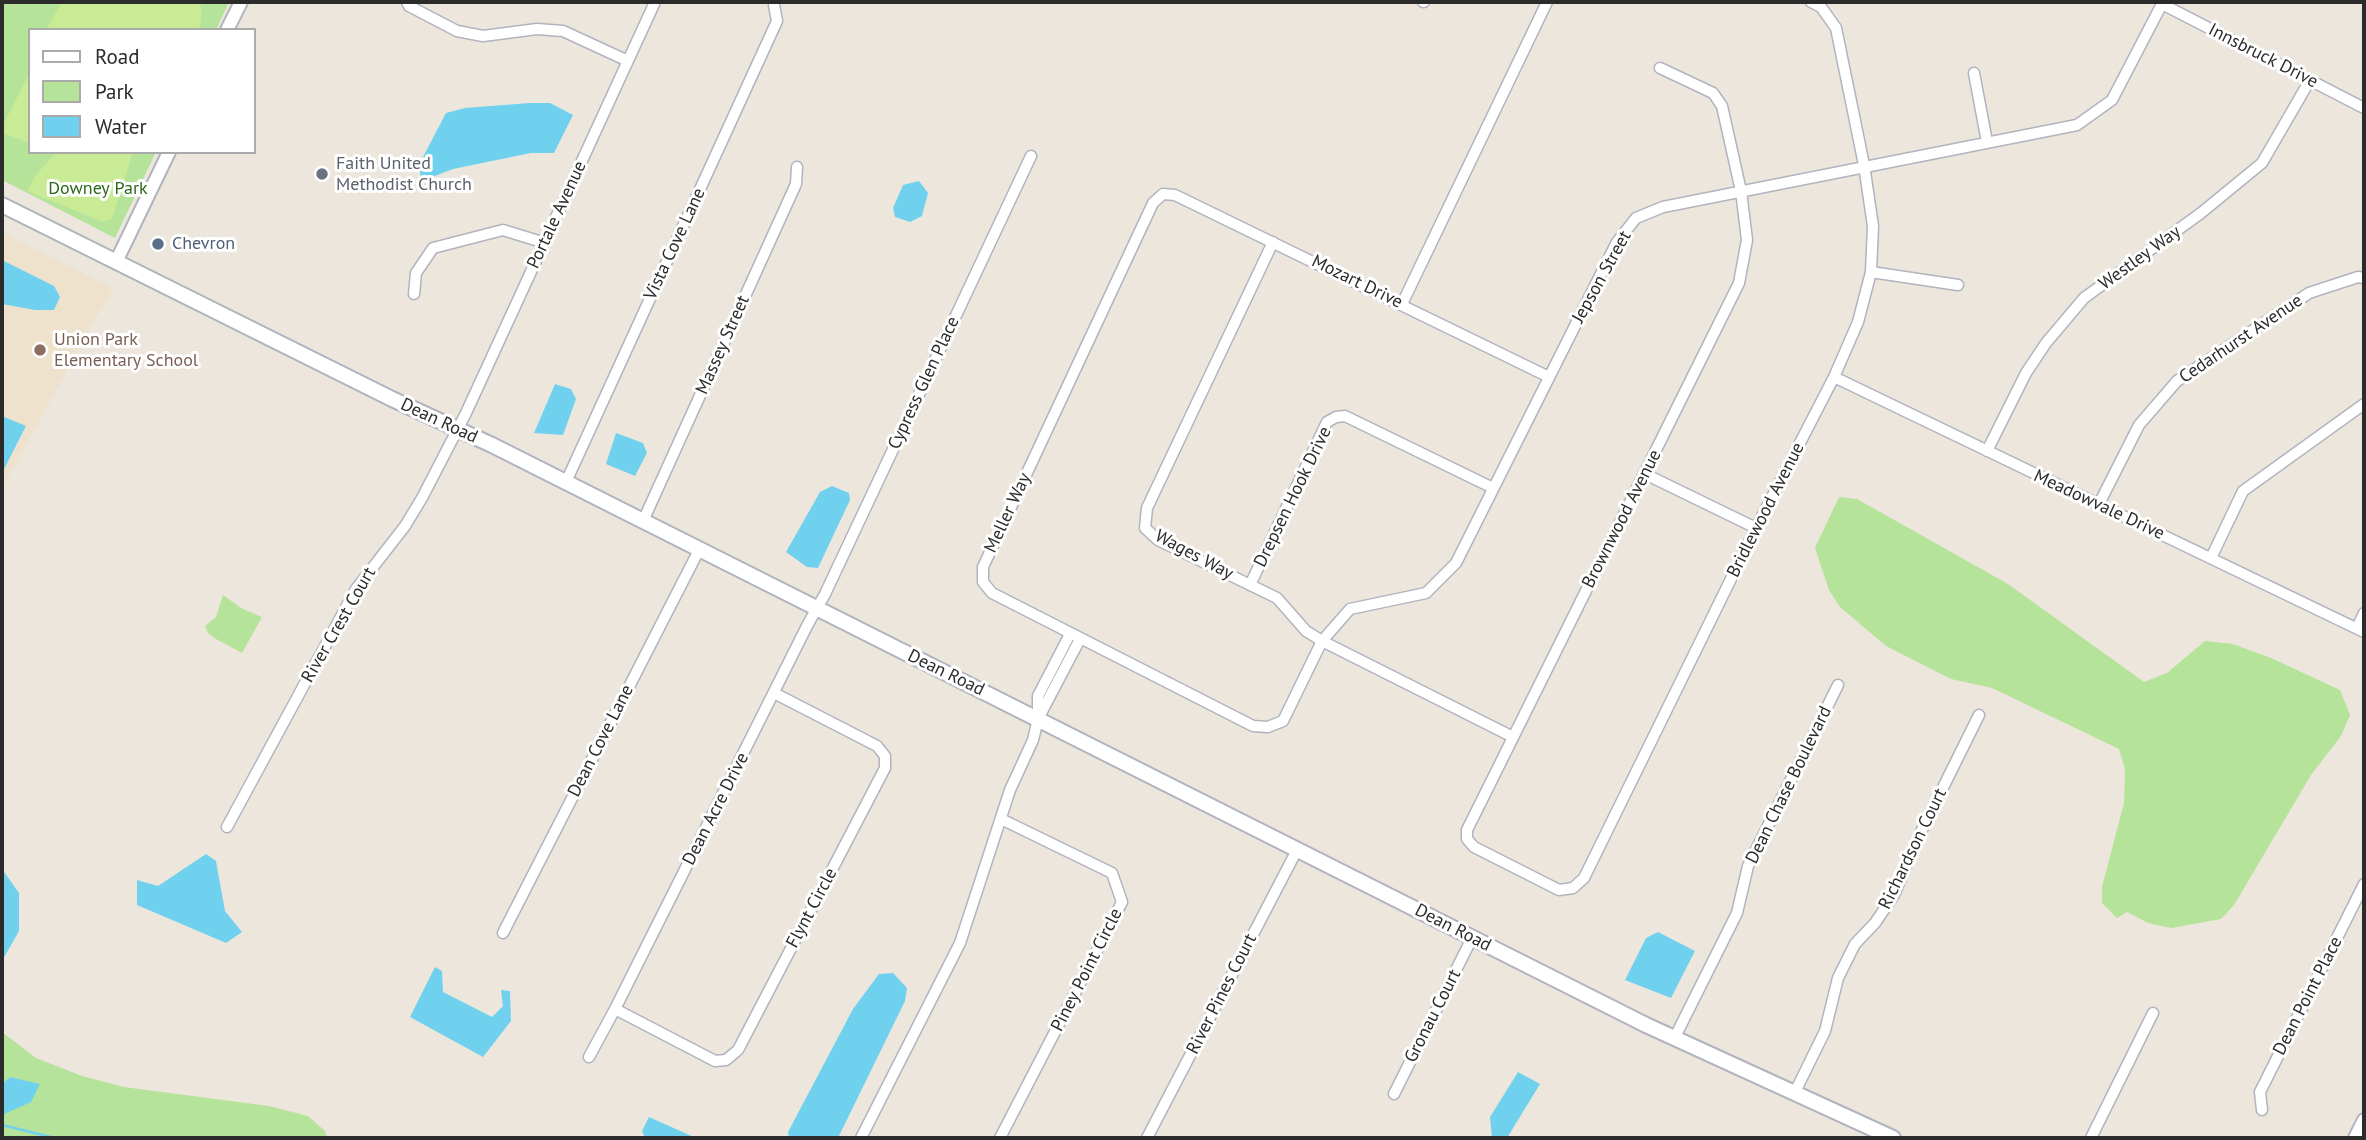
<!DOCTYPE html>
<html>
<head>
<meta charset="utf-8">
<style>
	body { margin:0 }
	#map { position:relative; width:2366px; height:1140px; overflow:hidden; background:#ede6dd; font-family:"PT Sans",sans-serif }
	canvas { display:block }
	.frame { position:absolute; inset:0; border:4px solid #2b2b2b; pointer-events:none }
	.legend { position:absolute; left:28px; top:28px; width:228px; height:126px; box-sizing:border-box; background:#fff; border:2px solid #aaa; margin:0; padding:9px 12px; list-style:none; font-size:21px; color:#2b2b2b }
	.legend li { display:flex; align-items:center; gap:14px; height:35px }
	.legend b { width:35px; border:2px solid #aaa }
</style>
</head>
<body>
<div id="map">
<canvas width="2366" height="1140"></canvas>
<div class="frame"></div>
<ul class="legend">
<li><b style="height:9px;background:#fff"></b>Road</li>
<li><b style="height:19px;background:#b5e39a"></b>Park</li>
<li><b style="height:19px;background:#70d1ef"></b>Water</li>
</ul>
</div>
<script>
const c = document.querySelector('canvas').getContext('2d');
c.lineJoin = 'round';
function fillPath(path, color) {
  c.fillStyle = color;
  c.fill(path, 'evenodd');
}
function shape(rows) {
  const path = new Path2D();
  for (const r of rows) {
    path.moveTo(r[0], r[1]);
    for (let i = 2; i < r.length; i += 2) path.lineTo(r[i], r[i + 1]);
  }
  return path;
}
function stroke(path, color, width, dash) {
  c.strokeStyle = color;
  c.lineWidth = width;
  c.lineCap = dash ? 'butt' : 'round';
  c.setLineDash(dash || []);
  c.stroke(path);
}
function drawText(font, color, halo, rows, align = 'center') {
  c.font = font + ' "PT Sans",sans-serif';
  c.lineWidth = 6;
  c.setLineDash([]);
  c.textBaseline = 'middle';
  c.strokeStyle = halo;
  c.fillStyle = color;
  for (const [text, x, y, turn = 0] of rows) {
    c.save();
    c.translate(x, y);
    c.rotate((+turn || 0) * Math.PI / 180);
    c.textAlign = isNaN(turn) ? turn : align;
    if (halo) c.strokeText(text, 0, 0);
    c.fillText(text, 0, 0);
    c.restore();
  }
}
const education = shape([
	[2,232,113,288,2,488]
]);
const green = shape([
	[2,2,229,2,216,30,30,30,30,152,156,152,115,238,2,180],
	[1839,497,1857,499,2008,584,2144,682,2167,673,2205,641,2233,644,2271,658,2340,690,2350,715,2341,736,2311,775,2234,905,2221,919,2171,928,2148,923,2127,912,2117,918,2102,903,2102,887,2124,803,2125,769,2119,749,1992,688,1951,679,1886,646,1840,607,1829,590,1815,548],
	[223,595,241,608,262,617,242,653,216,639,208,633,205,626,216,617],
	[2,1032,36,1058,82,1076,124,1087,269,1106,308,1116,325,1131,327,1138,2,1138]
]);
const pitch = shape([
	[62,2,200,2,202,13,199,30,51,30,47,28],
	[30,72,30,143,2,133,2,127],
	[56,152,133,152,112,219,103,222,27,191,35,176]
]);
const water = shape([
	[530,103,550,103,573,115,554,153,531,153,453,169,427,179,421,177,419,169,423,157,446,113,465,108],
	[919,181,928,193,922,216,910,222,895,217,893,208,903,185],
	[2,260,54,286,60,297,54,310,35,310,2,304],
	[555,384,571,389,576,399,563,435,534,433],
	[2,416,26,426,2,473],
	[616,433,643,443,647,453,635,476,606,464],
	[832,486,849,493,850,500,818,568,807,567,786,552,820,492],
	[206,854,216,861,225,911,242,932,226,943,137,905,137,880,158,886],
	[2,869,19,893,19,931,2,961],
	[1658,932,1695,951,1671,998,1625,980,1646,938],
	[435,967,442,971,443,992,492,1017,503,1006,501,990,510,991,511,1021,483,1057,410,1017],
	[893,973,907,988,905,1001,838,1138,789,1138,788,1132,853,1009,879,974],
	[1518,1072,1540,1084,1507,1138,1492,1138,1490,1117],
	[10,1077,40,1084,31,1102,2,1115,2,1084],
	[649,1117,696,1138,645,1138,642,1131]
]);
const stream = shape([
	[2,1125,55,1138]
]);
const minor = shape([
	[407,2,409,6,457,31,483,36,537,29,563,31,628,61],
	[1423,2,1424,2],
	[2162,4,2364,108],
	[1660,68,1713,93,1722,106,1741,191,1747,240,1739,283,1467,830,1467,839,1474,847,1559,890,1573,888,1584,878,1756,528,1834,377,1858,322,1871,272,1873,226,1864,165,1836,28,1821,7,1811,2],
	[1974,73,1987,142],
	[1273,242,1147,508,1145,528,1158,540,1277,598,1306,631,1322,641,1513,737],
	[1871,272,1958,285],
	[414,294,416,273,433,248,503,230,545,243],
	[1402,304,1547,2],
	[1549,377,1175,195,1163,194,1153,203,983,567,983,582,992,593,1253,726,1268,727,1283,721,1322,641,1350,609,1426,593,1456,563,1617,242,1636,218,1663,207,2077,125,2112,100,2163,2],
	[1834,377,2364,632],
	[1987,451,2026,373,2046,343,2084,298,2201,213,2262,163,2310,80],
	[1645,474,1756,528],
	[566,482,777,21,774,5],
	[2099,504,2139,425,2177,381,2309,293,2358,277,2364,278],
	[643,521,796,184,797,167],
	[2211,558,2243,491,2364,404],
	[1250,585,1327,422,1336,417,1345,416,1493,488],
	[2357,628,2364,613],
	[1038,719,1080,639],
	[227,827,356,589,405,526,422,498,466,413,655,2],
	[503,933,699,550],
	[615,1009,715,1061,726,1060,738,1050,885,768,885,756,877,746,774,693],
	[1674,1039,1737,913,1748,866,1838,685],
	[589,1057,615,1009,808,624,825,594,1031,156],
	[1394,1094,1472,938],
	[1794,1094,1825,1031,1838,978,1855,944,1875,923,1894,895,1918,838,1979,715],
	[2262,1110,2260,1092,2364,884],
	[861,1138,960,943,1010,790,1033,740,1038,719,1038,696,1070,634],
	[1000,1138,1122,902,1112,873,1001,819],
	[1147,1138,1297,850],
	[2091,1138,2153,1013]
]);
const tertiary = shape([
	[227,30,241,2],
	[116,262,169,152],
	[2355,1138,2364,1120]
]);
const secondary = shape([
	[2,205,392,399,492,445,1646,1025,1893,1138]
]);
const markers = [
	[322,174,7,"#6b7280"],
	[158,244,7,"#5c6f8a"],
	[40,350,7,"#8d6e63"]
];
const streetNames = [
	["Innsbruck Drive",2263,56,27],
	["Portale Avenue",557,215,-65],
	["Vista Cove Lane",675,244,-65],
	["Westley Way",2140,258,-36],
	["Jepson Street",1602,277,-61],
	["Mozart Drive",1357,282,26],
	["Cedarhurst Avenue",2241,339,-34],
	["Massey Street",723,345,-66],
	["Cypress Glen Place",924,383,-65],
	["Dean Road",439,421,25],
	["Drepsen Hook Drive",1293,497,-64],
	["Meadowvale Drive",2099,505,25],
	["Bridlewood Avenue",1766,510,-63],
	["Meller Way",1008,513,-65],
	["Brownwood Avenue",1622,519,-63],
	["Wages Way",1194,555,28],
	["River Crest Court",339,625,-60],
	["Dean Road",946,673,26],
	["Dean Cove Lane",601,741,-63],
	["Dean Chase Boulevard",1789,785,-64],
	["Dean Acre Drive",716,809,-63],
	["Richardson Court",1913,849,-64],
	["Flynt Circle",812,908,-62],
	["Dean Road",1453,928,27],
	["Piney Point Circle",1087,970,-63],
	["River Pines Court",1222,994,-63],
	["Dean Point Place",2308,996,-63],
	["Gronau Court",1433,1016,-63]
];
const worshipNames = [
	["Faith United",336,164],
	["Methodist Church",336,185]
];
const parkNames = [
	["Downey Park",98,189]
];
const serviceNames = [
	["Chevron",172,244]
];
const educationNames = [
	["Union Park",54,340],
	["Elementary School",54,361]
];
fillPath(education, '#eee2cd');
fillPath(green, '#b5e39a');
fillPath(pitch, '#c9eb95');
fillPath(water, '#70d1ef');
stroke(stream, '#70d1ef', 2.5);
stroke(minor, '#b1b4bf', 13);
stroke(tertiary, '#b1b4bf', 16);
stroke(secondary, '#b1b4bf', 18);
stroke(minor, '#fff', 10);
stroke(tertiary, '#fff', 12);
stroke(secondary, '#fff', 14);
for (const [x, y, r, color] of markers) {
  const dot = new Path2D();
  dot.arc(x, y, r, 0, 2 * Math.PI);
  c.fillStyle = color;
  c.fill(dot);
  stroke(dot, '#fff', 2.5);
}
drawText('18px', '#2b2b2b', '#fff', streetNames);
drawText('18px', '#5b616d', '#fff', worshipNames, 'left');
drawText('18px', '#2d691a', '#fff', parkNames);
drawText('18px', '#4e5e75', '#fff', serviceNames, 'left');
drawText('18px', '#785e54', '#fff', educationNames, 'left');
</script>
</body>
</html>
